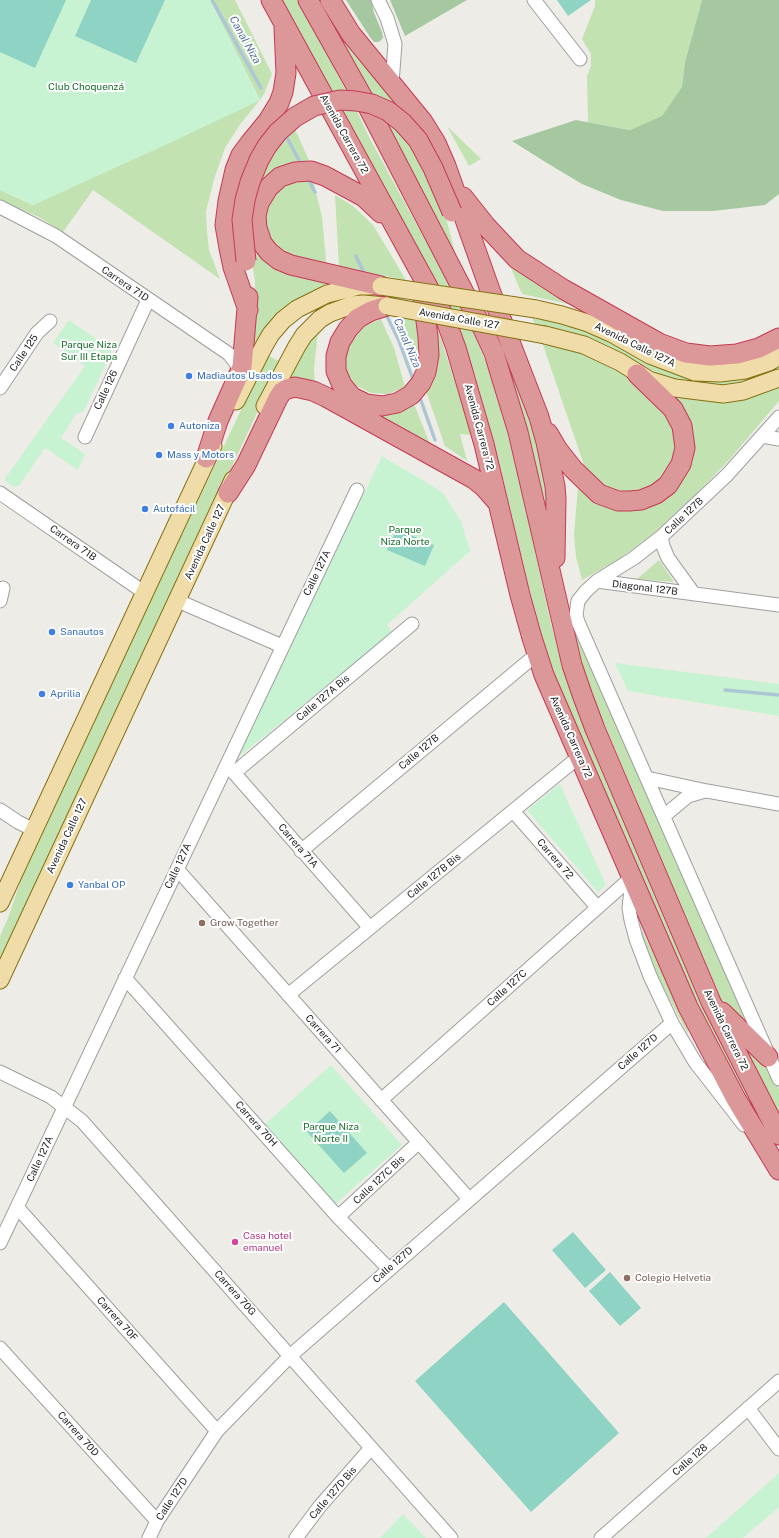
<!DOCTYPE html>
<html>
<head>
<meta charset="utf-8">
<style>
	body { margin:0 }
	canvas { display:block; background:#eeece6 }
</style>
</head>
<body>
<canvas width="779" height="1538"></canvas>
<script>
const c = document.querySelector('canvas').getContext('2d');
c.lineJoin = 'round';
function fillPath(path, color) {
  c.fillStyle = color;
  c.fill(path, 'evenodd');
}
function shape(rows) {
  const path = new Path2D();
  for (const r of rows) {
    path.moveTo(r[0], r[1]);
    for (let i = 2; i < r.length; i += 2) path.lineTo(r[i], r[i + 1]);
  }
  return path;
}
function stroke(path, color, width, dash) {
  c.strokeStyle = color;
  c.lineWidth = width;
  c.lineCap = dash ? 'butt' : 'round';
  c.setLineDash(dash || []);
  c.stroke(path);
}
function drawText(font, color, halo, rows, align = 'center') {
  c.font = font + ' "Public Sans",sans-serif';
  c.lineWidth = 4;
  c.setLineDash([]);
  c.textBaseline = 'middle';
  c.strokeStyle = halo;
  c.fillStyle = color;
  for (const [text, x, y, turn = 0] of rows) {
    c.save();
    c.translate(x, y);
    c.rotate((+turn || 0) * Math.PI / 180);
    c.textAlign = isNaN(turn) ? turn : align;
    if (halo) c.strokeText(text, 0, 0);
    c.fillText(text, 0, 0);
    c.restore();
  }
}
const grass = shape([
	[210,0,235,0,272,74,264,94,260,100,241,123,225,148,214,179,206,212,207,232,209,250,220,279,93,190,63,232,41,218,0,200,0,190,33,205,260,100],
	[281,0,298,0,357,111,369,137,450,286,471,326,488,368,514,457,551,624,564,670,706,1005,779,1153,739,1089,695,1004,553,673,539,630,499,461,475,375,462,342],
	[314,0,320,0,354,55,406,114,445,214,460,271,374,97],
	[595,0,702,0,685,62,682,87,662,116,631,130,588,122,587,76,591,66,591,54,582,39,595,6],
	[285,107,308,158,322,217,328,282,306,295,267,329,250,348,255,300,255,281,252,261,232,218],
	[447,126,481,159,469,166],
	[335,195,353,206,373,225,406,280,339,267],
	[456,212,531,418,544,467,546,489,546,518,534,457,517,396],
	[508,261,577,306,522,294],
	[394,316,418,321,422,343,418,373,407,344],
	[532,318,559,323,588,332,618,346,779,366,779,370,760,377,738,383,715,385,676,380,644,367,584,337,535,324],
	[381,319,394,348,405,387,388,394,371,393,357,386,345,373,344,355,352,341,363,327],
	[438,330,472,435,460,434,467,461,445,446,426,391,436,362],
	[318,332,314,368,315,385,284,380,308,341],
	[542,342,562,343,632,379,672,420,677,454,662,482,632,494,611,491,587,474],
	[267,355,281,362,0,960,0,936,8,918,27,862],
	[779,385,779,401,730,459,695,495,656,531,637,546,619,559,582,580,576,557,574,534,578,487,596,500,607,504,681,476,670,395,702,401,717,401],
	[414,404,430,444,366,411],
	[659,560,674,582,637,579],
	[564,602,568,603,572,618,753,1034,718,1000,677,903,636,798,591,692],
	[637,920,687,1024,688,1034,652,966],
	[736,1041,766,1058,779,1090,779,1119]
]);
const forest = shape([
	[346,0,371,0,374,13,382,32,383,38,379,42,374,42,370,37],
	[390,0,467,0,405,36],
	[702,0,779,0,779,194,765,205,713,211,663,211,621,200,582,184,547,163,512,141,576,120,630,130,662,116,682,87,685,62]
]);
const park = shape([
	[0,0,210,0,260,100,174,141,33,205,0,190],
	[69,320,112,350,84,411,76,414,61,438,85,454,78,470,45,448,19,486,14,487,4,480,85,366,53,343],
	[382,456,439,490,445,496,461,521,470,551,387,625,393,632,236,759],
	[615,663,779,684,779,716,628,691],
	[560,784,606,885,598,892,527,810],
	[331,1065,402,1145,334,1205,264,1125],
	[779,1473,779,1507,743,1538,706,1538],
	[403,1514,426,1538,380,1538]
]);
const pitch = shape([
	[0,0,66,0,35,68,0,52],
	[91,0,165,0,136,63,75,36],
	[557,0,591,0,568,16],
	[397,529,434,545,425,566,387,550],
	[330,1111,367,1153,344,1173,307,1132],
	[573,1232,606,1270,585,1288,552,1250],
	[610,1272,641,1308,620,1326,589,1291],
	[504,1302,619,1433,531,1512,415,1381]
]);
const stream = shape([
	[212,0,261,88],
	[285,134,302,166],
	[307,177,315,192],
	[356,256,365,275],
	[385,312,399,341,414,382],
	[419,395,435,440],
	[725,690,779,695]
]);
const minor = shape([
	[378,0,387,18,395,44,392,83],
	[534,0,580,59],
	[0,207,56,236,229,354,236,363,240,374],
	[0,388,37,333,50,321],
	[779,417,727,475,661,537,634,558,597,581,586,591,578,601,576,615,578,622,779,1079],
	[762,436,779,439],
	[85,437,148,300],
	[0,493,145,593],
	[661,537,663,546,668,558,694,594],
	[597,581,779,605],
	[0,601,3,588],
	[178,601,282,646],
	[229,767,370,928],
	[234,773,412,624],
	[647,778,707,791,779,804],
	[0,810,18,822,34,830],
	[513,811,597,907],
	[664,816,688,796,705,791],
	[301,851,537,654],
	[177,869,469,1199],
	[632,880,629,908,631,920,636,939,650,976,672,1023,695,1062,744,1125],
	[125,978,338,1217,389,1269],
	[288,995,580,756],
	[0,1072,51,1097,82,1121,451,1538],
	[381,1100,632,877],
	[17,1207,217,1431],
	[338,1217,419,1142],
	[0,1243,357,490],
	[0,1348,157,1521],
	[748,1408,779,1449],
	[149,1538,157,1521,217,1431,290,1356,672,1023],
	[296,1538,320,1506,371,1448],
	[601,1538,779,1381]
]);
const major = shape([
	[536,309,562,315,588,323,613,334,650,355,695,372,720,373,745,370,769,362,779,356],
	[545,335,584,345,620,362,649,380,675,388,723,394,743,391,779,378],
	[236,401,264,346,271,334,283,320,297,309,327,294,359,286,372,286],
	[265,406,297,346,304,335,320,319,330,313,352,305,363,304,386,306],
	[0,903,213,446],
	[0,980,233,480]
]);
const highway = shape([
	[271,0,445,318,456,348,484,444,520,595,532,638,544,675,688,1007,736,1099,779,1170],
	[308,0,368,107,483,329,494,353,518,432,572,665,583,697,595,729,711,1002,779,1135],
	[330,0,351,34,423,122,436,143,446,166,490,290,539,417,546,442,555,486,556,498,555,558],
	[463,197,486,226,517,259,563,289,659,343,686,353,710,356,737,354,759,348,779,338],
	[381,286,291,265,279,260,269,252,262,243,257,228,256,216,259,203,268,188,280,177,295,172,311,171,325,176,364,197,381,213],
	[387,306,371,311,358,318,348,329,340,342,336,356,336,371,342,385,352,397,366,404,382,406,397,403,411,395,421,383,426,372,429,355,428,337,423,297],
	[248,310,233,267,229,248,225,225,228,201,235,170,241,155,250,143,268,121,279,103,283,92,286,73,284,28],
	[548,433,558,450,573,469,599,494,618,501,629,501,641,500,656,494,668,485,681,464,685,448,682,426,673,409,637,374],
	[206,458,218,421,242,367,248,297],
	[228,493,246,465,278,398,282,392,287,389,295,387,313,391,326,397,474,479,484,487,498,503],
	[722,1012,768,1057]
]);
const majorBridge = shape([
	[381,286,536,309],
	[387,306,545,335]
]);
const highwayBridge = shape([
	[246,261,242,220,245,200,250,182,259,160,267,146,278,132,295,117,314,106,340,100,356,101,372,104,388,111,403,123,418,140,433,168,452,212]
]);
const markers = [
	[189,376,4,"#3f7fe0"],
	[171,426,4,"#3f7fe0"],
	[159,455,4,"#3f7fe0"],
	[145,509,4,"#3f7fe0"],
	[52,632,4,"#3f7fe0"],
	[42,694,4,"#3f7fe0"],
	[70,885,4,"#3f7fe0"],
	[202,923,4,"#8d6e63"],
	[235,1242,4,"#d1479c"],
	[627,1278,4,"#8d6e63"]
];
const parkNames = [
	["Club Choquenzá",86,87],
	["Parque Niza",89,345],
	["Sur III Etapa",89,357],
	["Parque",405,530],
	["Niza Norte",405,542],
	["Parque Niza",331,1127],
	["Norte II",331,1139]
];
const streetNames = [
	["Avenida Carrera 72",344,134,61],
	["Carrera 71D",125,284,34],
	["Avenida Calle 127",459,319,10],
	["Avenida Calle 127A",635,345,26],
	["Calle 125",24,353,-56],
	["Calle 126",106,390,-65],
	["Avenida Carrera 72",479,427,75],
	["Calle 127B",684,516,-43],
	["Avenida Calle 127",205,542,-65],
	["Carrera 71B",73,543,35],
	["Calle 127A",317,573,-64],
	["Diagonal 127B",645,588,7],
	["Calle 127A Bis",323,698,-40],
	["Avenida Carrera 72",571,737,66],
	["Calle 127B",419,752,-40],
	["Avenida Calle 127",67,836,-65],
	["Carrera 71A",298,846,49],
	["Carrera 72",555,859,49],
	["Calle 127A",178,866,-65],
	["Calle 127B Bis",434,876,-39],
	["Calle 127C",507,988,-42],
	["Avenida Carrera 72",726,1030,64],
	["Carrera 71",323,1034,48],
	["Calle 127D",638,1052,-41],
	["Carrera 70H",256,1124,48],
	["Calle 127A",40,1159,-65],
	["Calle 127C Bis",379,1180,-43],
	["Calle 127D",393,1265,-41],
	["Carrera 70G",235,1293,48],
	["Carrera 70F",117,1319,48],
	["Carrera 70D",78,1434,48],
	["Calle 128",690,1460,-41],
	["Calle 127D Bis",333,1493,-49],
	["Calle 127D",172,1499,-57]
];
const shopNames = [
	["Madiautos Usados",197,376],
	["Autoniza",179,426],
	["Mass y Motors",167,455],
	["Autofácil",153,509],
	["Sanautos",60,632],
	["Aprilia",50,694],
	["Yanbal OP",78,885]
];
const educationNames = [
	["Grow Together",210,923],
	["Colegio Helvetia",635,1278]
];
const hotelNames = [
	["Casa hotel",243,1236],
	["emanuel",243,1248]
];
const waterNames = [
	["Canal Niza",245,40,61],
	["Canal Niza",407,343,67]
];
fillPath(grass, '#c2e2b2');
fillPath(forest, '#a5c8a0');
fillPath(park, '#c8f3d2');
fillPath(pitch, '#8ed3c3');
stroke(stream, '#acc6d6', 3.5);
stroke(minor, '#9f9f9f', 15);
stroke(major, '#867213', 19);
stroke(highway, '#c43a54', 21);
stroke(minor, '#fff', 13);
stroke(major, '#f0dca9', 17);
stroke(highway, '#dc9799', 19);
stroke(majorBridge, '#867213', 19, []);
stroke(highwayBridge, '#c43a54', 21, []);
stroke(majorBridge, '#f0dca9', 17);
stroke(highwayBridge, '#dc9799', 19);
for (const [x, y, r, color] of markers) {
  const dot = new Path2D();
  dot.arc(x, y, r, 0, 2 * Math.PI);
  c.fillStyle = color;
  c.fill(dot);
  stroke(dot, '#fff', 1.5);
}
drawText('10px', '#196f2e', '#fff', parkNames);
drawText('10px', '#1e1e1e', '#fff', streetNames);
drawText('10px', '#366cbe', '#fff', shopNames, 'left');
drawText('10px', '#785e54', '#fff', educationNames, 'left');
drawText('10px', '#b23c85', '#fff', hotelNames, 'left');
drawText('italic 11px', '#5771a2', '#fff', waterNames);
</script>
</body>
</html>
